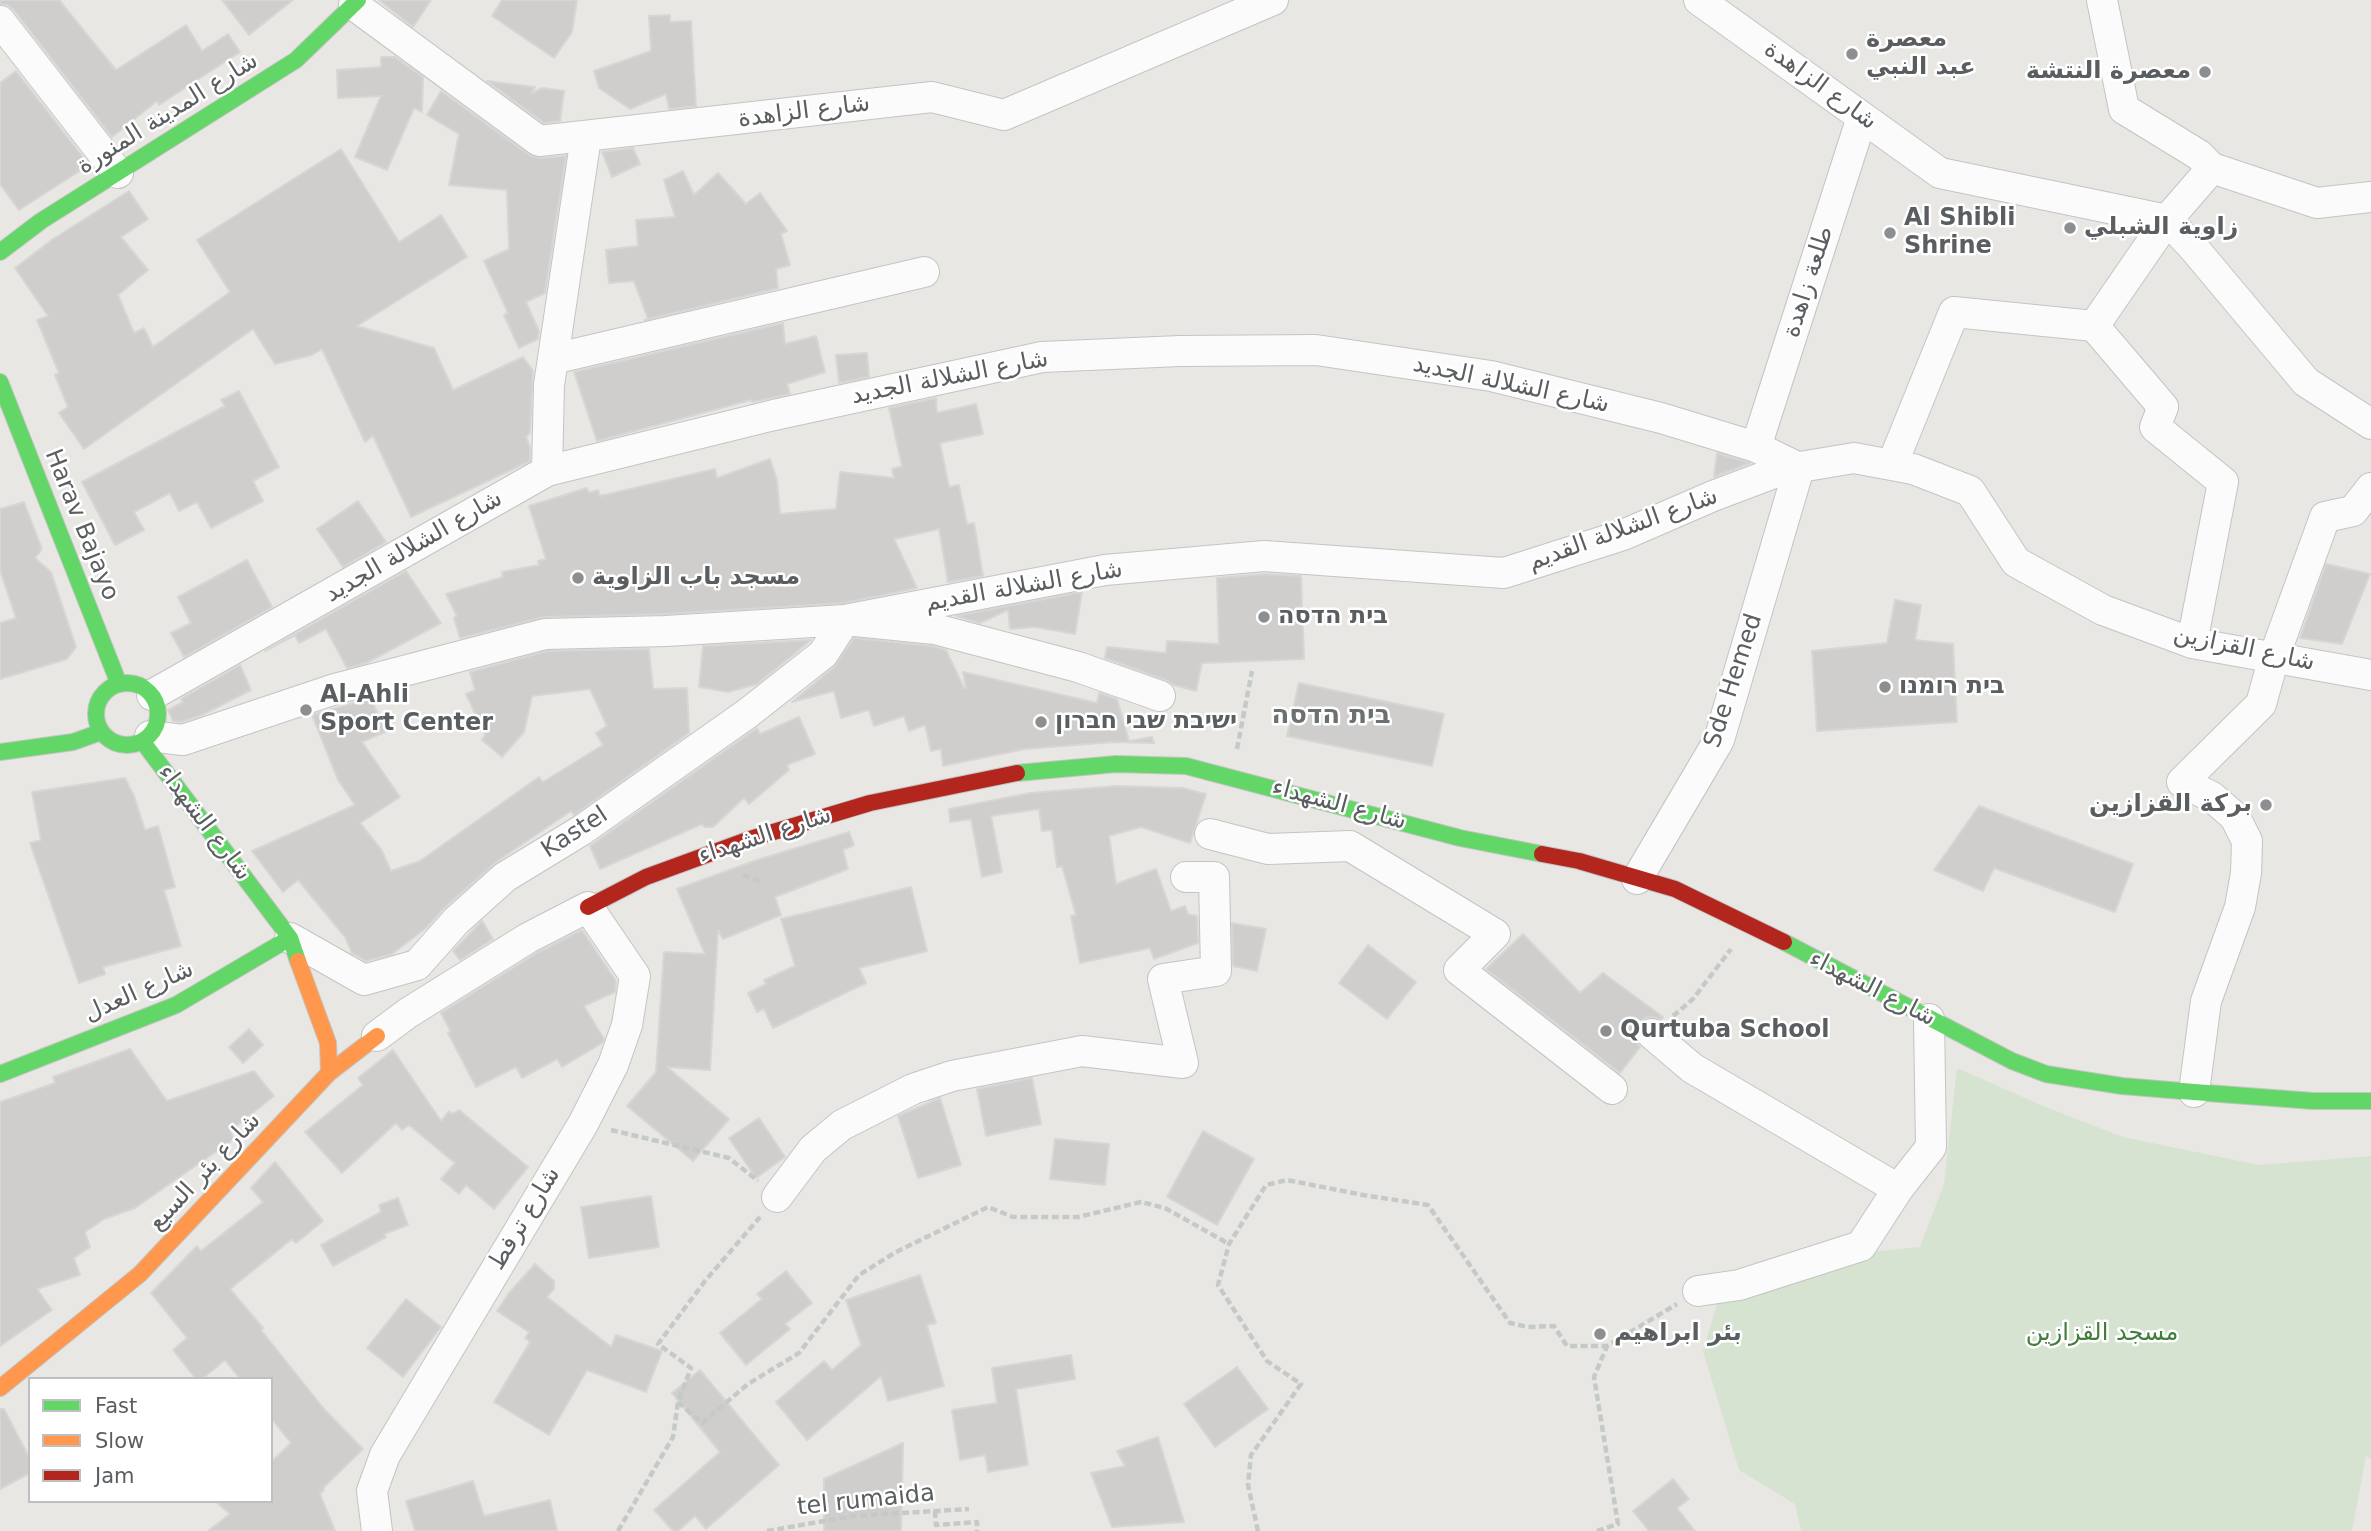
<!DOCTYPE html>
<html>
<head>
<meta charset="utf-8">
<style>
	body { margin:0 }
	#map { position:relative; width:2371px; height:1531px; overflow:hidden; background:#e9e7e4; font-family:"DejaVu Sans",sans-serif }
	canvas { display:block }
	.legend { position:absolute; left:28px; top:1377px; width:245px; height:126px; box-sizing:border-box; background:#fff; border:2px solid #bdbfc0; margin:0; padding:9px 12px; list-style:none; font-size:21px; color:#5a5e61 }
	.legend li { display:flex; align-items:center; gap:14px; height:35px }
	.legend b { width:35px; border:2px solid #bdbfc0 }
</style>
</head>
<body>
<div id="map">
<canvas width="2371" height="1531"></canvas>
<ul class="legend">
<li><b style="height:9px;background:#63d668"></b>Fast</li>
<li><b style="height:9px;background:#ff974d"></b>Slow</li>
<li><b style="height:9px;background:#b3261e"></b>Jam</li>
</ul>
</div>
<script>
const c = document.querySelector('canvas').getContext('2d');
c.lineJoin = 'round';
function fillPath(path, color) {
  c.fillStyle = color;
  c.fill(path, 'evenodd');
}
function shape(rows) {
  const path = new Path2D();
  for (const r of rows) {
    if (r.length === 3) {
      path.moveTo(r[0] + r[2], r[1]);
      path.arc(r[0], r[1], r[2], 0, 2 * Math.PI);
      continue;
    }
    path.moveTo(r[0], r[1]);
    for (let i = 2; i < r.length; i += 2) path.lineTo(r[i], r[i + 1]);
  }
  return path;
}
function stroke(path, color, width, dash) {
  c.strokeStyle = color;
  c.lineWidth = width;
  c.lineCap = dash ? 'butt' : 'round';
  c.setLineDash(dash || []);
  c.stroke(path);
}
function drawText(font, color, halo, rows, align = 'center') {
  c.font = font + ' "DejaVu Sans","Noto Sans Arabic",Heebo,sans-serif';
  c.lineWidth = 5;
  c.setLineDash([]);
  c.textBaseline = 'middle';
  c.strokeStyle = halo;
  c.fillStyle = color;
  for (const [text, x, y, turn = 0] of rows) {
    c.save();
    c.translate(x, y);
    c.rotate((+turn || 0) * Math.PI / 180);
    c.textAlign = isNaN(turn) ? turn : align;
    if (halo) c.strokeText(text, 0, 0);
    c.fillText(text, 0, 0);
    c.restore();
  }
}
const green = shape([
	[1957,1068,2043,1106,2123,1137,2259,1165,2371,1156,2371,1459,2366,1456,2352,1531,1801,1531,1795,1504,1739,1470,1703,1351,1722,1288,1859,1253,1920,1247,1944,1184]
]);
const building = shape([
	[0,0,59,0,116,70,186,25,202,51,228,34,240,52,159,105,157,101,112,137,14,10,7,5,0,4,0,0],
	[222,0,293,0,249,35,222,0],
	[379,0,431,0,413,27,379,0],
	[502,0,577,0,572,32,554,58,492,16,502,0],
	[670,15,670,22,691,21,696,106,669,109,666,94,630,109,599,88,594,71,651,51,649,16,670,15],
	[381,57,395,57,423,77,422,112,414,108,387,170,355,157,381,96,338,98,337,70,381,67,381,57],
	[16,71,89,165,19,210,0,184,0,83,16,71],
	[487,81,535,87,531,93,543,88,564,91,560,121,544,123,487,81],
	[441,91,529,155,541,158,566,156,545,293,526,302,539,331,538,339,519,348,504,315,508,313,484,261,509,249,507,190,449,185,459,134,427,115,441,91],
	[633,148,640,164,612,177,602,152,633,148],
	[341,149,399,242,441,215,467,257,357,326,434,348,453,390,523,357,533,371,530,433,526,437,530,447,530,461,411,517,373,436,365,442,322,349,312,355,275,364,253,329,84,449,59,413,68,407,55,375,59,373,37,320,48,316,15,268,53,239,129,191,148,219,121,237,148,270,118,295,134,333,144,328,153,347,230,292,197,240,341,149],
	[683,171,694,195,718,173,746,204,760,193,787,231,781,234,790,265,776,269,778,288,645,320,648,319,634,281,609,283,606,250,638,246,636,220,675,217,664,180,683,171],
	[783,323,785,344,816,336,825,372,787,384,790,394,752,402,751,400,597,441,574,372,783,323],
	[867,353,869,377,839,383,836,355,867,353],
	[239,391,279,467,253,481,263,501,211,528,197,502,179,511,170,493,134,512,144,530,115,545,82,482,225,406,221,400,239,391],
	[936,398,937,413,976,404,983,434,940,443,949,487,959,485,967,524,974,523,983,576,948,582,939,529,894,539,917,588,843,603,665,614,544,617,460,638,454,618,457,616,446,594,503,577,502,572,539,565,538,561,546,559,529,506,587,488,589,493,598,490,600,496,715,469,717,478,770,459,777,480,780,514,836,509,840,472,894,478,892,469,902,466,889,408,936,398],
	[1717,453,1750,463,1714,477,1717,453],
	[358,501,386,542,343,567,317,529,358,501],
	[24,502,42,549,35,558,51,572,76,647,67,659,0,679,0,623,16,618,0,570,0,509,24,502],
	[247,560,272,607,184,657,171,633,191,623,178,597,247,560],
	[2326,564,2370,574,2342,644,2300,638,2326,564],
	[406,571,441,623,366,663,347,668,326,629,299,643,295,635,265,651,406,571],
	[1264,574,1301,576,1304,659,1202,663,1196,691,1174,685,1166,680,1105,658,1107,647,1166,653,1167,641,1219,644,1217,578,1264,574],
	[1082,592,1075,634,1035,627,1010,629,1008,610,980,623,956,616,1082,592],
	[1895,600,1921,605,1915,640,1953,644,1957,722,1817,731,1812,651,1887,643,1895,600],
	[854,638,932,646,946,650,964,688,966,688,963,672,1097,703,1099,693,1117,699,1129,741,1152,737,1154,743,1114,742,1025,749,943,766,941,749,931,751,925,725,909,731,904,716,874,726,869,710,841,718,834,691,792,702,834,667,854,638],
	[811,640,757,684,728,692,699,687,703,646,811,640],
	[649,649,653,689,687,688,689,733,574,815,571,811,496,862,444,908,426,928,392,954,366,961,352,953,345,937,298,880,283,892,252,851,355,805,338,780,312,715,371,698,385,732,362,742,400,797,360,823,381,849,391,871,420,861,539,777,543,782,603,745,596,733,607,726,590,689,532,696,524,732,502,757,482,740,485,735,466,694,475,690,470,672,547,651,649,649],
	[240,665,251,690,202,715,181,722,173,721,168,710,183,702,181,699,240,665],
	[1299,683,1444,714,1432,766,1287,736,1299,683],
	[799,717,815,754,787,765,789,770,749,804,744,798,713,827,705,827,702,824,600,869,590,846,757,728,760,734,799,717],
	[125,778,134,796,145,830,158,826,175,887,164,890,181,946,103,967,105,974,79,983,30,843,41,840,32,792,125,778],
	[1117,786,1183,788,1206,794,1190,843,1141,827,1109,836,1116,884,1156,869,1171,911,1185,906,1188,914,1197,916,1198,943,1154,959,1150,948,1080,963,1071,916,1076,915,1062,866,1057,867,1052,830,1042,831,1039,809,991,816,1002,872,982,877,971,819,950,822,949,809,1030,793,1117,786],
	[1979,806,2133,864,2115,912,1994,868,1983,891,1934,870,1979,806],
	[849,832,854,845,843,850,848,869,775,897,781,915,723,939,718,930,710,1070,667,1067,729,1119,693,1161,627,1106,656,1072,664,952,705,954,677,889,757,860,849,832],
	[911,887,927,951,859,968,866,983,773,1028,764,1009,757,1012,748,993,766,984,764,980,795,966,781,919,911,887],
	[482,921,493,939,460,960,453,951,482,921],
	[1232,923,1266,929,1257,971,1233,966,1232,923],
	[582,930,616,981,615,992,584,1006,604,1039,602,1043,562,1067,557,1059,522,1078,516,1067,476,1087,448,1033,451,1032,441,1013,537,953,582,930],
	[1523,934,1580,993,1603,973,1663,1017,1661,1020,1654,1017,1647,1017,1638,1023,1635,1032,1635,1039,1640,1047,1620,1073,1486,969,1523,934],
	[1368,945,1416,982,1387,1019,1339,983,1368,945],
	[249,1029,263,1045,243,1063,229,1047,249,1029],
	[130,1049,167,1101,254,1071,274,1096,230,1131,234,1139,135,1208,104,1219,85,1232,90,1247,74,1258,80,1275,37,1289,52,1310,0,1346,0,1102,55,1083,53,1077,130,1049],
	[393,1050,441,1121,449,1111,452,1114,459,1110,528,1167,494,1209,466,1185,459,1194,441,1179,455,1163,409,1125,402,1130,396,1123,342,1173,305,1132,363,1085,358,1078,393,1050],
	[1032,1078,1041,1124,986,1136,977,1089,1032,1078],
	[940,1098,961,1165,918,1178,898,1116,940,1098],
	[759,1118,785,1157,756,1178,729,1138,759,1118],
	[1203,1131,1254,1159,1217,1225,1167,1197,1203,1131],
	[1055,1139,1109,1144,1105,1185,1050,1179,1055,1139],
	[275,1162,323,1221,296,1243,292,1239,230,1289,263,1328,261,1330,324,1409,363,1449,323,1488,324,1490,320,1494,335,1531,208,1531,230,1514,215,1501,271,1501,271,1462,291,1443,271,1418,271,1379,240,1379,225,1360,202,1379,196,1379,173,1350,187,1338,151,1293,197,1246,201,1251,263,1202,251,1188,275,1162],
	[651,1196,659,1247,589,1258,581,1207,651,1196],
	[398,1198,408,1225,384,1234,386,1237,333,1266,321,1245,381,1212,379,1205,398,1198],
	[535,1264,554,1281,554,1289,547,1297,611,1347,616,1335,662,1351,646,1392,587,1370,549,1435,494,1402,530,1342,525,1338,529,1332,497,1311,509,1293,535,1264],
	[786,1271,812,1303,785,1324,790,1329,746,1365,720,1333,762,1299,757,1294,786,1271],
	[920,1275,936,1323,927,1325,944,1386,888,1401,881,1376,807,1440,776,1402,824,1361,832,1370,861,1345,846,1300,920,1275],
	[406,1299,441,1327,403,1377,367,1348,406,1299],
	[1071,1355,1075,1379,1016,1389,1028,1465,988,1472,985,1455,960,1460,952,1410,997,1403,992,1368,1071,1355],
	[1237,1367,1268,1409,1215,1447,1184,1404,1237,1367],
	[700,1370,779,1465,706,1529,695,1516,678,1531,673,1531,654,1510,720,1452,672,1393,700,1370],
	[0,1409,4,1409,30,1459,30,1473,0,1489,0,1409],
	[1158,1437,1184,1522,1112,1527,1091,1473,1125,1466,1117,1451,1158,1437],
	[903,1443,901,1531,824,1531,824,1479,903,1443],
	[1673,1479,1689,1499,1677,1508,1695,1531,1649,1531,1633,1511,1673,1479],
	[473,1481,484,1516,550,1500,557,1531,415,1531,406,1501,473,1481]
]);
const path = shape([
	[1237,749,1252,671],
	[743,875,760,881],
	[1673,1016,1693,999,1731,949],
	[611,1130,729,1158,758,1181],
	[678,1402,702,1423,748,1384,799,1353,859,1275,896,1252,988,1207,1013,1217,1078,1217,1141,1202,1165,1208,1229,1244],
	[935,1511,936,1525,977,1522,977,1531],
	[618,1531,673,1437,678,1402,691,1368,658,1344,705,1281,760,1217],
	[767,1531,853,1516,969,1509],
	[1258,1531,1248,1485,1251,1455,1301,1384,1267,1361,1218,1285,1229,1244,1266,1185,1287,1180,1363,1195,1428,1205,1510,1323,1528,1327,1554,1326,1567,1346,1607,1346],
	[1597,1531,1618,1524,1594,1377,1607,1346,1677,1304]
]);
const street = shape([
	[1699,0,1940,173,2167,220,2192,246,2306,382,2371,424],
	[354,5,539,141,932,97,1004,115,1273,0],
	[0,21,118,173],
	[2212,168,2317,203,2371,197],
	[2094,326,2163,407,2155,427,2223,482,2192,643],
	[553,359,924,272],
	[1756,447,1862,117],
	[1892,465,1954,312,2094,326,2167,220,2212,168,2199,155,2124,109,2102,0],
	[547,471,549,385,586,137],
	[152,695,547,471,774,415,1042,357,1180,351,1316,350,1491,376,1661,418,1756,447,1799,468],
	[150,736,183,740,335,689,545,634,666,631,845,620,1105,570,1264,556,1504,573,1623,535,1713,496,1782,470,1854,458,1913,469,1970,491,2016,562,2103,610,2192,643,2371,675],
	[1210,834,1268,849,1350,846,1495,934,1459,970,1612,1089],
	[1637,879,1719,740,1799,468],
	[290,938,364,980,417,965,456,921,505,877,582,830,748,713,823,654,845,620,935,629,1078,667,1160,696],
	[1652,1034,1692,1068,1898,1189,1931,1147,1929,1019],
	[377,1036,408,1013,528,938,588,907,635,976,627,1025,613,1065,583,1124,385,1455,372,1491,377,1531],
	[2194,1092,2206,1001,2240,907,2246,873,2247,841,2235,817,2212,797,2182,782,2261,704,2274,657,2325,517,2353,511,2371,488],
	[777,1197,813,1149,842,1125,913,1089,952,1076,1082,1051,1183,1063,1163,979,1216,971,1214,877,1186,877],
	[1698,1291,1739,1285,1861,1246,1898,1189]
]);
const fast = shape([
	[0,252,41,221,296,60,358,0],
	[0,382,119,684],
	[127,714,31],
	[143,742,290,938,298,961],
	[0,752,73,742,101,732],
	[1017,773,1116,764,1186,766,1460,838,1542,854],
	[1784,942,2012,1061,2046,1074,2122,1086,2194,1092,2313,1101,2371,1101],
	[0,1074,176,1005,290,938]
]);
const slow = shape([
	[329,1073,377,1036],
	[0,1388,140,1274,329,1073,328,1043,298,961]
]);
const jam = shape([
	[1542,854,1579,861,1675,889,1784,942],
	[588,907,646,877,750,839,870,803,1017,773]
]);
const markers = [
	[1852,54,7,"#8c8e8f"],
	[2205,72,7,"#8c8e8f"],
	[2070,228,7,"#8c8e8f"],
	[1890,233,7,"#8c8e8f"],
	[578,578,7,"#8c8e8f"],
	[1264,617,7,"#8c8e8f"],
	[1885,687,7,"#8c8e8f"],
	[306,710,7,"#8c8e8f"],
	[1041,722,7,"#8c8e8f"],
	[2266,805,7,"#8c8e8f"],
	[1606,1031,7,"#8c8e8f"],
	[1600,1334,7,"#8c8e8f"]
];
const poiNames = [
	["معصرة",1866,40],
	["عبد النبي",1866,68],
	["معصرة النتشة",2191,72,"right"],
	["Al Shibli",1904,219],
	["Shrine",1904,247],
	["زاوية الشبلي",2084,228],
	["مسجد باب الزاوية",592,578],
	["בית הדסה",1278,617],
	["בית רומנו",1899,687],
	["Al-Ahli",320,696],
	["Sport Center",320,724],
	["ישיבת שבי חברון",1055,722],
	["بركة القزازين",2252,805,"right"],
	["Qurtuba School",1620,1031],
	["بئر ابراهيم",1614,1334]
];
const streetNames = [
	["شارع الزاهدة",1820,86,36],
	["شارع الزاهدة",804,112,-7],
	["شارع المدينة المنورة",168,114,-32],
	["طلعة زاهدة",1809,282,-72],
	["شارع الشلالة الجديد",950,378,-11],
	["شارع الشلالة الجديد",1511,385,12],
	["Harav Bajayo",81,525,68],
	["شارع الشلالة القديم",1623,530,-20],
	["شارع الشلالة الجديد",414,547,-30],
	["شارع الشلالة القديم",1024,587,-10],
	["شارع القزازين",2244,649,12],
	["Sde Hemed",1734,681,-72],
	["شارع الشهداء",1339,805,15],
	["شارع الشهداء",204,823,53],
	["Kastel",575,833,-33],
	["شارع الشهداء",765,836,-18],
	["شارع الشهداء",1872,989,27],
	["شارع العدل",139,992,-24],
	["شارع بئر السبع",205,1172,-47],
	["شارع ترفط",525,1219,-59],
	["tel rumaida",866,1501,-6]
];
const parkNames = [
	["مسجد القزازين",2102,1334]
];
const neighbourhoodNames = [
	["בית הדסה",1331,716]
];
fillPath(green, '#d5e3d0');
fillPath(building, '#d0cecd');
stroke(building, '#d8d6d4', 2);
stroke(street, '#c3c4c4', 32);
stroke(fast, '#c3c4c3', 18);
stroke(slow, '#c3c4c3', 18);
stroke(jam, '#c3c4c3', 18);
stroke(path, '#c5cac7', 4.5, [7, 3.5]);
stroke(street, '#fcfbfb', 30);
stroke(fast, '#63d668', 16);
stroke(slow, '#ff974d', 16);
stroke(jam, '#b3261e', 16);
for (const [x, y, r, color] of markers) {
  const dot = new Path2D();
  dot.arc(x, y, r, 0, 2 * Math.PI);
  c.fillStyle = color;
  c.fill(dot);
  stroke(dot, '#fff', 2.5);
}
drawText('bold 24px', '#5a5e61', '#fff', poiNames, 'left');
drawText('24px', '#5a5e61', '#fff', streetNames);
drawText('24px', '#437d3d', '#fff', parkNames);
drawText('bold 26px', '#6b7073', '#fff', neighbourhoodNames);
</script>
</body>
</html>
